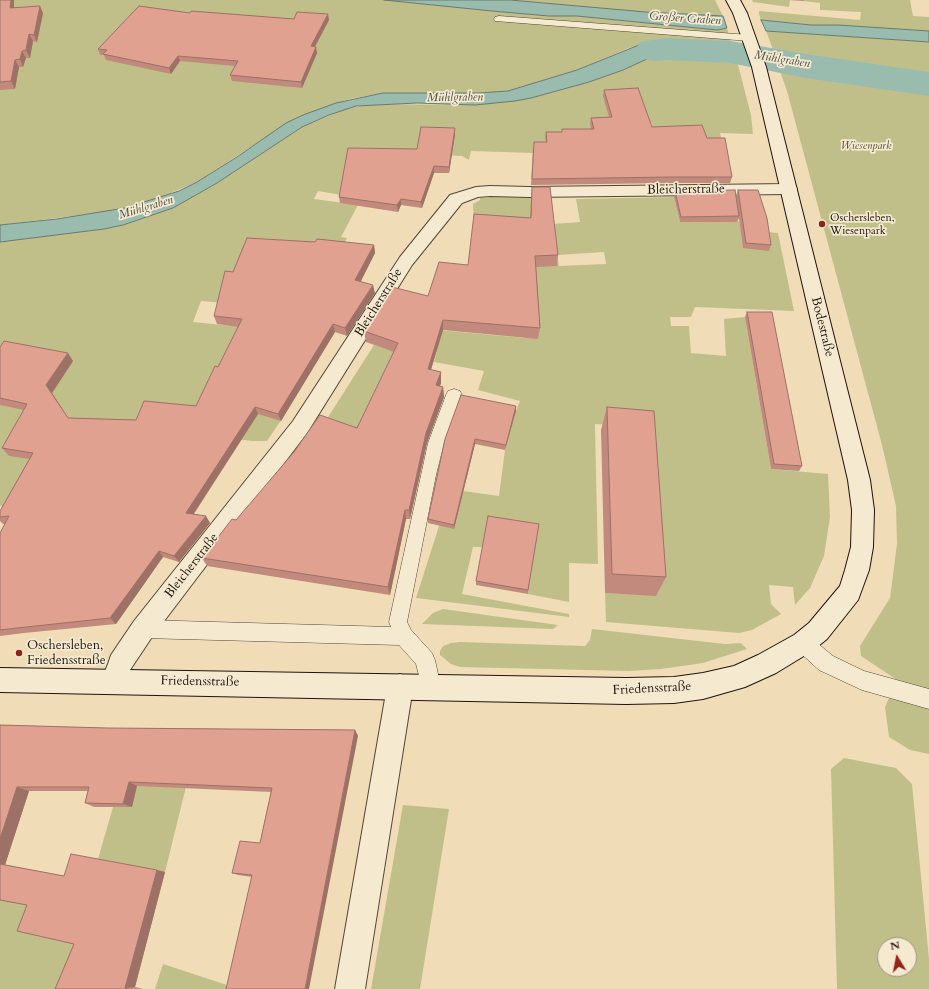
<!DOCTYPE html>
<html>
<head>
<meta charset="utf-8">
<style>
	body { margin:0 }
	#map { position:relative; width:929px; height:989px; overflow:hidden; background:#f0ddb7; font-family:Cardo,serif }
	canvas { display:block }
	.north { position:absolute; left:877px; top:937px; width:40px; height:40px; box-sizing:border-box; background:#f5e9d0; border:1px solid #9f9482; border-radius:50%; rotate:350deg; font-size:11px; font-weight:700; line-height:16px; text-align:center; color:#1f140e }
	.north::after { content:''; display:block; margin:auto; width:14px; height:18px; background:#8f2418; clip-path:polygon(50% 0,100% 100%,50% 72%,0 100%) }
</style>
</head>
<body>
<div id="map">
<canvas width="929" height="989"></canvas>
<div class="north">N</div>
</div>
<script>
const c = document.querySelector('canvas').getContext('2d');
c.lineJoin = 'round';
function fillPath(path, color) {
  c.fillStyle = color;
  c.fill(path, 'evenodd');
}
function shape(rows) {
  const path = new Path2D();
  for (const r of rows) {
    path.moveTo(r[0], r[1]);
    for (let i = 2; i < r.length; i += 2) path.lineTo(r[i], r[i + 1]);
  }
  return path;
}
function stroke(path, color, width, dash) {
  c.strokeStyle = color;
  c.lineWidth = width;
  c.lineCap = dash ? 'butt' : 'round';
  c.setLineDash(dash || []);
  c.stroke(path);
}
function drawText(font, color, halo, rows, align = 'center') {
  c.font = font + ' Cardo,serif';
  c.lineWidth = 3.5;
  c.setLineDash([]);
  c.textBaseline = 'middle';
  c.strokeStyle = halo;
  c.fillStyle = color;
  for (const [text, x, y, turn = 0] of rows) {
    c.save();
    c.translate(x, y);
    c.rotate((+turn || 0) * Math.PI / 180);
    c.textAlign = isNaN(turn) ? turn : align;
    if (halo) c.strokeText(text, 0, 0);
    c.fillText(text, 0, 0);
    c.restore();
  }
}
const green = shape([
	[0,0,384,0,492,11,549,16,577,16,707,29,718,30,727,28,732,45,667,42,648,43,629,48,577,70,508,91,478,93,383,93,350,99,294,119,197,182,156,199,125,208,97,213,0,225],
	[510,0,715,0,723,16,646,12],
	[752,0,790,0,789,7,753,2],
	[803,0,910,0,913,16,929,17,929,31,838,25,811,25,761,20,759,14,759,11,860,20,861,12,820,10,820,3,803,1],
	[766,31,929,42,929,77,822,63,775,55],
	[664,55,677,55,737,61,751,115,753,134,720,133,723,145,655,134,651,122,590,124,596,147,533,148,533,153,471,151,469,160,462,156,437,155,352,197,318,191,314,199,358,205,341,237,347,238,344,244,249,305,201,301,193,322,242,327,286,413,267,441,252,441,140,427,50,462,27,504,0,506,0,242,104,229,123,225,173,208,217,183,302,127,348,108,372,104,475,105,531,98,589,82,623,70,647,59],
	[779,68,929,90,929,754,910,750,889,737,885,707,897,680,861,656,860,646,890,598,897,544,896,506,882,445,787,91],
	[499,197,552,198,551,211,552,224,580,222,576,199,674,197,680,222,764,221,766,232,778,233,794,311,695,307,691,317,670,317,671,326,689,326,691,353,726,356,724,319,745,317,771,469,828,474,830,517,824,556,810,588,795,605,793,587,769,585,771,604,781,614,752,630,739,633,606,622,605,593,656,595,645,427,595,424,598,564,569,563,569,602,528,594,538,529,483,547,473,547,462,594,569,614,569,617,416,598,439,526,463,491,499,496,505,450,516,411,520,401,478,390,484,371,434,362,437,351,427,329,525,338,474,225,473,204,480,200,480,198],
	[604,252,606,264,559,266,557,255],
	[374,345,399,353,372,442,323,425],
	[443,609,558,625,553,629,422,624,433,613],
	[592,629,725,644,741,643,747,649,703,663,661,669,629,671,460,667,451,664,440,655,440,651,443,646,451,643,460,642,585,646,590,640],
	[199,734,165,872,98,859,113,807,132,807,137,785],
	[844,758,896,768,912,784,929,959,929,989,837,989,831,769],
	[885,945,909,945,909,969,885,969],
	[403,805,449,809,420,989,371,989],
	[0,900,39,907,93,946,66,989,0,989],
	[163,964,233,987,232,989,155,989]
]);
const water = shape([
	[384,0,510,0,646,12,723,16,727,28,718,30,707,29,577,16,549,16,492,11,384,0],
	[761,20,811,25,838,25,929,31,929,42,766,31,761,20],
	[667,42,732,45,737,61,677,55,664,55,647,59,623,70,589,82,531,98,515,101,475,105,417,103,356,106,329,115,302,127,217,183,173,208,123,225,104,229,0,242,0,225,57,219,125,208,179,191,197,182,237,157,286,123,303,115,336,103,383,93,478,93,508,91,577,70,639,45,667,42],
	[775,55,822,63,929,77,929,90,779,68,775,55]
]);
const river = shape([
	[665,38,730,41,806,54,929,72,929,96,806,78,730,63,665,60,654,61,640,58,635,50,640,42,665,38]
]);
const service = shape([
	[499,16,749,35,754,38,749,41,495,21,494,19,495,17,499,16],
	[454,389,460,391,462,395,444,443,436,475,407,622,411,630,432,653,435,660,441,688,438,695,431,698,424,695,416,664,399,645,143,638,136,635,134,629,136,623,143,620,391,627,389,622,428,443,446,395,448,391,454,389],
	[803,634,810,637,833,656,864,671,929,689,929,709,862,690,819,670,796,649,793,643,796,637,803,634]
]);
const minor = shape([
	[789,184,795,185,797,189,795,193,789,194,529,197,490,196,478,197,462,203,412,265,307,433,152,637,130,670,123,690,114,693,105,690,101,681,108,664,111,655,134,621,293,421,400,257,450,195,476,187,490,186,529,187,789,184],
	[400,674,409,678,413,687,365,989,335,989,387,687,391,678,400,674]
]);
const secondary = shape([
	[726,0,740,0,747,13,766,67,870,480,874,510,873,547,869,570,858,600,827,639,812,651,776,673,745,687,703,699,674,703,626,704,0,692,0,668,626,678,674,677,703,673,734,666,758,655,794,635,809,623,840,586,845,570,851,547,852,510,848,480,752,67,733,13,726,0]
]);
const wall = shape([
	[0,0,14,8,43,13,37,42,33,41,30,58,26,58,23,67,19,67,15,89,0,90],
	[787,0,804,0,804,1],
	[190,13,294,19,329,20,315,47,317,53,302,88,232,81,230,75,235,66,180,61,171,74,106,60,104,55,100,55,98,49],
	[604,90,652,127,707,138,732,177,730,183,670,183,531,185,533,148,546,142,545,138,546,132,562,132,562,129,591,129,590,124,591,118,609,117,603,96],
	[455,135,449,173,434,173,422,208,401,205,398,212,340,203,339,197,417,149],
	[532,187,558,255,557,266,536,267,540,328,538,339,443,330,431,370,441,372,441,383,440,386,443,387,444,397,427,443,410,519,406,519,390,595,207,566,202,558,236,520,357,428,394,352,366,342,364,331,428,296,468,265,530,218],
	[738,190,771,245,769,251,743,248,739,218,737,222,680,222,674,197,675,191,736,196],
	[315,242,374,245,375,253,360,282,375,293,347,336,335,332,281,421,258,414,194,514,210,523,179,562,163,557,116,624,24,633,0,636,0,533,5,524,3,524,0,521,0,511,29,459,9,456,2,448,24,410,0,405,0,347,73,361,52,393,68,418,136,420,196,406,218,367,238,327,217,324,214,316,233,272],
	[747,312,802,466,799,471,771,469,745,317],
	[516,406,516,411,505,450,475,444,454,529,428,523,428,519,445,439],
	[607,407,666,577,656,596,605,593,601,430],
	[539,524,528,594,476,585,476,581],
	[0,725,107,728,355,730,358,736,252,877,238,875,232,873,260,843,271,792,137,786,132,807,94,807,85,803,88,791,29,791,5,865,64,876,157,870,165,872,135,987,143,989,55,989,74,944,27,905,0,900]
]);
const shadedWall = shape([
	[11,0,14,0,14,16,10,8],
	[40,6,43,13,37,42,34,35],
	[328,14,329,20,312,52,311,46],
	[29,34,33,41,30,58,26,50],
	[316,47,317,53,302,88,301,82],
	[22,51,26,58,23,67,20,59],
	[178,56,180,61,171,74,169,68],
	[15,60,19,67,15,89,11,81],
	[455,128,455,135,449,173,449,167],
	[434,166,434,173,422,208,421,202],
	[401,199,401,205,398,212,397,205],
	[374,245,375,253,357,289,355,280],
	[373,285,375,293,347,336,345,328],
	[443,320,443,330,428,379,428,369],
	[333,324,335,332,281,421,278,414],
	[68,353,73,361,52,393,73,426,46,385],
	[441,372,441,383,436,396,436,385],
	[443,387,444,397,427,443,410,519,409,510,426,433],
	[516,406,516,411,505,450,506,445],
	[255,407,258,414,190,519,186,513],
	[475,439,475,444,454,529,454,525],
	[405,510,406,519,390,595,388,587],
	[206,516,210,523,179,562,174,556],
	[159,551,163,557,116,624,110,618],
	[355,730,358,736,309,989,305,989],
	[129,782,137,786,132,807,123,804],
	[17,787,29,791,5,865,0,864,0,839],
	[157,870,165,872,135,987,125,988]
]);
const building = shape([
	[0,0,11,0,10,8,40,6,34,35,29,34,26,50,22,51,20,59,15,60,11,81,0,82,0,0],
	[139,6,190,13,191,11,294,19,297,12,328,14,311,46,316,47,301,82,230,75,238,61,178,56,169,68,103,54,107,50,98,49,139,6],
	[638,88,652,127,702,125,707,138,725,138,732,177,672,177,532,179,534,142,547,142,546,132,562,132,562,129,594,129,591,118,612,117,604,90,638,88],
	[421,127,455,128,449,167,434,166,421,202,401,199,397,205,339,197,348,148,417,149,421,127],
	[532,187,550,187,558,255,535,256,540,328,443,320,428,369,441,372,436,385,443,387,426,433,409,510,405,510,388,587,202,558,232,519,236,520,294,452,320,415,357,428,398,343,364,331,392,287,428,296,439,262,468,265,474,214,531,218,532,187],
	[735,190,739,216,681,217,675,191,735,190],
	[738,190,758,190,767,218,771,245,746,243,738,190],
	[247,238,315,242,317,239,374,245,355,280,373,285,345,328,333,324,278,414,255,407,186,513,206,516,174,556,159,551,110,618,17,628,0,630,0,533,9,516,0,517,0,511,33,453,2,448,27,404,0,398,0,347,4,341,68,353,46,385,68,418,136,420,144,401,196,406,215,366,218,367,242,319,214,316,225,271,233,272,247,238],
	[747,312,772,312,802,466,774,464,747,312],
	[461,395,516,406,506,445,475,439,454,525,428,519,445,439,461,395],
	[607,407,654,411,666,577,612,574,607,407],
	[488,516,539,524,528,590,476,581,488,516],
	[0,725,107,728,355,730,305,989,226,989,252,875,232,873,240,841,260,843,272,788,129,782,123,804,85,803,89,787,17,787,0,839,0,725],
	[71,854,157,870,125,988,128,989,55,989,74,944,17,931,27,905,0,900,0,864,64,876,71,854]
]);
const markers = [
	[822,224,4,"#8f2418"],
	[19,653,4,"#8f2418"]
];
const farParknames = [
	["Wiesenpark",866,146]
];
const farPoinames = [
	["Oschersleben,",830,218],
	["Wiesenpark",830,231]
];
const farWaternames = [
	["Großer Graben",685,19,4],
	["Mühlgraben",782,60,9],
	["Mühlgraben",455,98,-1],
	["Mühlgraben",146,208,-17]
];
const streetNames = [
	["Bleicherstraße",686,190,-1],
	["Bleicherstraße",379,303,-58],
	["Bodestraße",822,327,76],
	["Bleicherstraße",192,566,-52],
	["Friedensstraße",200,682,1],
	["Friedensstraße",652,689,-3]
];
const poiNames = [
	["Oschersleben,",27,646],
	["Friedensstraße",27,661]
];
fillPath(green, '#c0bf8a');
fillPath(water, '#9abcaf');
stroke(water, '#69796f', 1);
fillPath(river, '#9abcaf');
stroke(service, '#534638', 1);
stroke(minor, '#534638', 2);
stroke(secondary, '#1f140e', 2);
fillPath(service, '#f5e9d0');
fillPath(minor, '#f5e9d0');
fillPath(secondary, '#f5e9d0');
fillPath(wall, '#c18a7d');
fillPath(shadedWall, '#9d7166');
fillPath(building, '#e0a191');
stroke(building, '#9d7166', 1);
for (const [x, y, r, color] of markers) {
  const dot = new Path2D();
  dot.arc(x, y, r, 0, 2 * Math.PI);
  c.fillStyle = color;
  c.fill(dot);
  stroke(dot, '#f5e9d0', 1.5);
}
drawText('italic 11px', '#575039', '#f5e9d0', farParknames);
drawText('11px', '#1f140e', '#f5e9d0', farPoinames, 'left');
drawText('italic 12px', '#4a4f46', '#f5e9d0', farWaternames);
drawText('13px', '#1f140e', '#f5e9d0', streetNames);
drawText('13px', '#1f140e', '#f5e9d0', poiNames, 'left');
</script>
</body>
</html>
